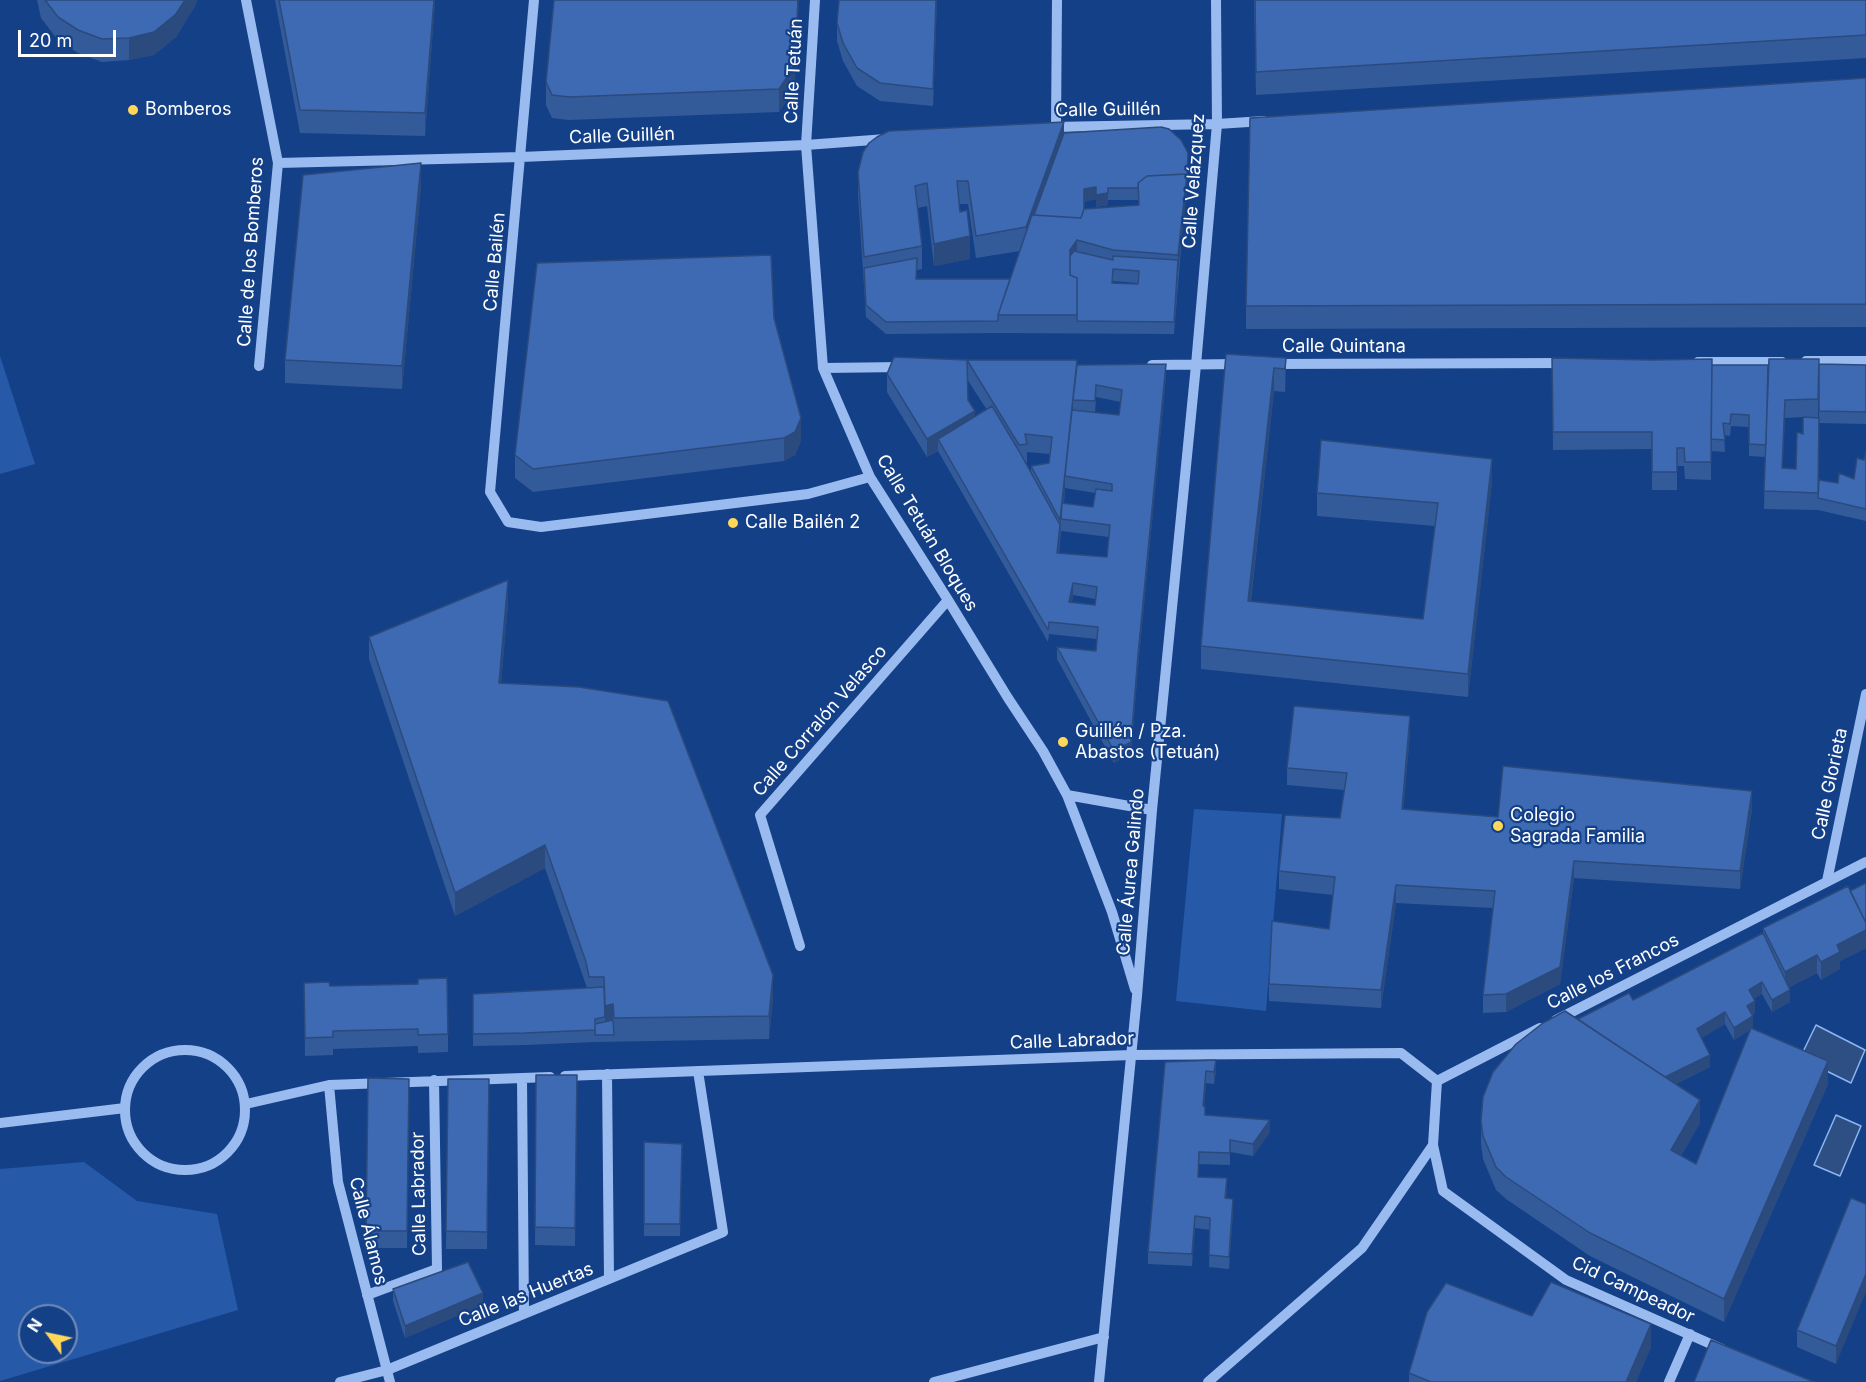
<!DOCTYPE html>
<html>
<head>
<meta charset="utf-8">
<style>
	body { margin:0 }
	#map { position:relative; width:1866px; height:1382px; overflow:hidden; background:#144088; font-family:Inter,sans-serif }
	canvas { display:block }
	.north { position:absolute; left:18px; top:1304px; width:60px; height:60px; box-sizing:border-box; background:#144088; border:2px solid #728cb8; border-radius:50%; rotate:303deg; font-size:16px; font-weight:700; line-height:24px; text-align:center; color:#fff }
	.north::after { content:''; display:block; margin:auto; width:21px; height:27px; background:#ffd858; clip-path:polygon(50% 0,100% 100%,50% 72%,0 100%) }
	.scale { position:absolute; left:18px; top:30px; width:98px; height:27px; box-sizing:border-box; border:3px solid #fff; border-top:0; padding-left:8px; font-size:18px; line-height:21px; white-space:nowrap; color:#fff; -webkit-text-stroke:4px #144088; paint-order:stroke }
</style>
</head>
<body>
<div id="map">
<canvas width="1866" height="1382"></canvas>
<div class="north">N</div>
<div class="scale">20 m</div>
</div>
<script>
const c = document.querySelector('canvas').getContext('2d');
c.lineJoin = 'round';
function fillPath(path, color) {
  c.fillStyle = color;
  c.fill(path, 'evenodd');
}
function shape(rows) {
  const path = new Path2D();
  for (const r of rows) {
    if (r.length === 3) {
      path.moveTo(r[0] + r[2], r[1]);
      path.arc(r[0], r[1], r[2], 0, 2 * Math.PI);
      continue;
    }
    path.moveTo(r[0], r[1]);
    for (let i = 2; i < r.length; i += 2) path.lineTo(r[i], r[i + 1]);
  }
  return path;
}
function stroke(path, color, width, dash) {
  c.strokeStyle = color;
  c.lineWidth = width;
  c.lineCap = dash ? 'butt' : 'round';
  c.setLineDash(dash || []);
  c.stroke(path);
}
function drawText(font, color, halo, rows, align = 'center') {
  c.font = font + ' Inter,sans-serif';
  c.lineWidth = 4.5;
  c.setLineDash([]);
  c.textBaseline = 'middle';
  c.strokeStyle = halo;
  c.fillStyle = color;
  for (const [text, x, y, turn = 0] of rows) {
    c.save();
    c.translate(x, y);
    c.rotate((+turn || 0) * Math.PI / 180);
    c.textAlign = isNaN(turn) ? turn : align;
    if (halo) c.strokeText(text, 0, 0);
    c.fillText(text, 0, 0);
    c.restore();
  }
}
const green = shape([
	[0,356,35,464,0,474],
	[1194,809,1282,814,1266,1011,1176,1001],
	[84,1162,137,1201,217,1214,238,1310,0,1381,0,1169],
	[30,1316,66,1316,66,1352,30,1352]
]);
const water = shape([
	[1816,1025,1865,1050,1851,1083,1800,1058,1816,1025],
	[1836,1115,1861,1126,1840,1176,1814,1165,1836,1115]
]);
const minor = shape([
	[246,0,278,163,259,366],
	[534,0,490,492,508,522,541,527,808,494,870,477],
	[815,0,806,145,823,368,870,477,948,600,1008,698,1043,751,1067,795,1112,912,1135,989],
	[1052,127,1217,124,1264,121],
	[1056,127,1057,0],
	[278,163,521,157,806,145,886,139],
	[1806,361,1866,361],
	[1698,362,1782,362],
	[1272,364,1566,363],
	[1152,365,1239,364],
	[823,368,903,367],
	[1067,795,1152,810],
	[1827,881,1866,694],
	[800,946,760,815,948,600],
	[1556,1020,1866,862],
	[185,1110,60],
	[607,1074,609,1279],
	[565,1076,1131,1055,1401,1053,1437,1081],
	[522,1078,524,1313],
	[1437,1081,1540,1028],
	[329,1085,338,1182,390,1382],
	[246,1104,329,1085,550,1077],
	[0,1123,125,1108],
	[1433,1145,1443,1191,1566,1280,1722,1349],
	[367,1295,437,1269,434,1080],
	[340,1382,387,1370,723,1232,698,1071],
	[934,1382,1104,1337],
	[1099,1382,1137,996,1152,810,1196,365,1217,124,1216,0],
	[1208,1382,1362,1248,1433,1145,1437,1081],
	[1669,1382,1690,1334]
]);
const wall = shape([
	[37,0,197,0,195,6,176,37,154,55,129,60,102,62,78,53,58,40,41,18],
	[275,0,435,0,425,136,300,133],
	[839,0,937,0,933,106,880,101,857,86,843,61,837,41,837,23],
	[1254,0,1866,0,1866,58,1256,95],
	[1866,78,1866,327,1246,329,1246,306],
	[546,82,795,88,779,112,569,120,552,118,546,105],
	[1064,133,1188,165,1174,334,998,333,886,334,866,317,858,195,858,172],
	[1096,199,1096,207,1108,205,1108,200,1138,200,1138,205,1084,209,1084,202],
	[959,204,968,204,976,258,1020,251,1010,279,916,279,917,270,922,269,922,246,918,208,927,206,934,266,970,259],
	[1113,281,1138,283,1138,284,1113,283],
	[421,186,402,389,285,383,285,360],
	[774,318,801,441,795,455,784,461,533,492,515,478,515,455],
	[1226,354,1286,358,1285,392,1274,391,1251,601,1423,619,1435,526,1317,516,1317,493,1492,482,1468,697,1201,669,1201,646],
	[894,357,1077,365,1166,376,1138,667,1131,754,1114,763,1057,659,1057,647,1096,651,1097,639,1049,634,1048,642,938,451,927,457,887,392,887,374],
	[967,379,987,410,975,417,968,400],
	[1096,397,1121,402,1119,415,1095,413],
	[1027,452,1050,454,1049,463,1031,466,1031,472,1026,462,1027,462],
	[1065,488,1095,493,1093,507,1064,503],
	[1061,531,1109,537,1107,557,1059,553],
	[1073,595,1095,599,1095,605,1072,602],
	[1552,358,1712,365,1866,365,1866,424,1819,423,1819,490,1838,483,1854,479,1864,460,1866,452,1866,521,1818,510,1764,509,1765,457,1749,456,1749,427,1731,426,1730,436,1724,435,1725,452,1711,451,1711,480,1685,479,1684,466,1677,466,1677,490,1652,490,1652,449,1553,450],
	[1819,378,1819,418,1809,417,1818,417],
	[1803,417,1803,434,1796,469,1782,468,1785,418],
	[508,603,501,683,773,998,769,1039,595,1042,525,1045,473,1046,473,994,587,988,586,985,545,868,455,916,369,659,369,637],
	[1410,734,1403,809,1498,817,1752,809,1740,889,1574,878,1560,984,1506,1012,1483,1013,1483,995,1493,908,1396,903,1381,1008,1269,1001,1269,984,1329,929,1333,895,1279,889,1279,871,1340,818,1344,790,1287,785,1287,768],
	[1866,883,1866,948,1840,961,1840,969,1821,980,1817,973,1789,987,1790,1002,1772,1012,1762,994,1753,999,1755,1013,1752,1015,1752,1028,1828,1084,1724,1322,1590,1256,1506,1199,1496,1190,1483,1159,1481,1144,1481,1121,1578,1019,1633,1000,1763,933,1763,928,1850,891],
	[1725,1024,1734,1040,1751,1029,1696,1164,1681,1156,1700,1123,1676,1084,1710,1067,1701,1038],
	[304,983,330,986,448,1034,448,1052,418,1053,418,1046,333,1049,333,1055,305,1056],
	[1165,1062,1216,1072,1214,1084,1206,1083,1204,1106,1205,1115,1270,1132,1253,1156,1230,1152,1230,1165,1199,1164,1198,1177,1227,1191,1226,1198,1233,1211,1229,1269,1209,1267,1210,1230,1195,1228,1192,1266,1148,1264,1148,1252],
	[536,1075,577,1075,575,1246,535,1245],
	[368,1078,409,1079,407,1248,366,1248],
	[448,1079,489,1079,487,1249,446,1249],
	[644,1142,682,1144,680,1236,644,1236],
	[1866,1204,1836,1364,1797,1347,1797,1330],
	[393,1289,483,1305,405,1338,393,1301],
	[1532,1316,1651,1347,1636,1382,1409,1382,1409,1373]
]);
const shadedWall = shape([
	[185,0,197,0,195,6,176,37,154,55,129,60,129,38],
	[434,0,435,0,425,136,425,113],
	[798,0,799,0,795,88,779,112,779,89],
	[936,0,937,0,933,106,933,89],
	[1064,122,1064,145,1026,250,1026,227],
	[1188,153,1187,191,1178,272,1174,334,1178,255],
	[421,163,421,186,402,389,402,366],
	[1096,187,1096,199,1084,202,1084,189],
	[1108,188,1108,205,1096,207,1096,195],
	[970,236,970,259,934,266,934,244],
	[1077,240,1077,258,1070,275,1070,250],
	[1286,358,1286,381,1285,392,1285,369],
	[1077,360,1077,377,1073,400,1073,412,1065,476,1065,488,1062,519,1061,519,1060,537,1060,520],
	[1166,364,1166,376,1138,667,1131,754,1114,763,1114,751,1138,655],
	[1274,368,1274,391,1248,624,1248,601],
	[1785,400,1785,418,1782,486,1782,468],
	[975,411,975,429,938,439,938,451,927,457,927,439],
	[801,418,801,441,795,455,784,461,784,438],
	[1492,459,1492,482,1468,697,1468,674],
	[1060,525,1060,537,1057,565,1057,553],
	[508,580,508,603,499,706,499,683],
	[1073,583,1073,595,1069,614,1069,602],
	[1410,716,1410,734,1402,827,1402,809],
	[1752,791,1752,809,1740,889,1740,871],
	[545,845,545,868,455,916,455,893],
	[1574,861,1574,878,1560,984,1506,1012,1506,994],
	[1396,885,1396,903,1381,1008,1381,990],
	[1866,930,1866,948,1840,961,1840,969,1821,980,1821,962,1837,945],
	[1817,955,1817,973,1785,990,1785,972],
	[773,975,773,998,769,1039,769,1016],
	[1762,982,1762,994,1749,1002,1749,990],
	[1790,990,1790,1002,1772,1012,1772,1000],
	[1755,1001,1755,1013,1747,1018,1747,1006],
	[613,1004,613,1026,605,1029,605,1006],
	[1725,1012,1725,1024,1697,1041,1697,1029],
	[1753,1016,1753,1028,1734,1040,1734,1028],
	[1710,1055,1710,1067,1655,1094,1655,1082],
	[1216,1060,1216,1072,1214,1084,1214,1072],
	[1828,1061,1828,1084,1724,1322,1724,1299],
	[1206,1071,1206,1083,1203,1118,1203,1106],
	[1700,1100,1700,1123,1671,1173,1671,1150],
	[1270,1120,1270,1132,1253,1156,1253,1144],
	[1227,1178,1227,1191,1225,1210,1225,1198],
	[1233,1199,1233,1211,1229,1269,1229,1257],
	[1195,1216,1195,1228,1192,1266,1192,1254],
	[1866,1274,1866,1292,1836,1364,1836,1346],
	[483,1293,483,1305,405,1338,405,1326],
	[1651,1324,1651,1347,1636,1382,1626,1382]
]);
const building = shape([
	[45,0,185,0,176,14,154,32,129,38,102,39,78,30,58,17,45,0],
	[279,0,434,0,425,113,300,110,279,0],
	[554,0,798,0,795,65,779,89,569,97,552,95,546,82,554,0],
	[839,0,936,0,933,89,880,83,857,68,843,43,837,23,839,0],
	[1255,0,1866,0,1866,35,1256,72,1255,0],
	[1866,78,1866,304,1246,306,1250,118,1866,78],
	[1064,122,1026,227,976,236,968,181,957,181,960,212,967,210,970,236,934,244,927,183,915,186,922,246,864,257,858,172,863,152,869,143,877,137,889,131,1064,122],
	[1161,127,1169,129,1181,140,1188,153,1187,179,1187,174,1147,176,1138,183,1138,188,1108,188,1108,193,1096,195,1096,187,1084,189,1084,209,1081,218,1034,215,1064,133,1161,127],
	[421,163,402,366,285,360,303,175,421,163],
	[1187,174,1178,255,1113,250,1077,240,1070,250,1070,275,1077,278,1077,315,998,315,1032,215,1081,218,1084,209,1139,205,1138,183,1147,176,1187,174],
	[1074,251,1113,260,1113,256,1178,260,1174,322,1077,321,1077,278,1070,275,1070,256,1074,251],
	[1113,269,1139,271,1138,284,1112,283,1113,269],
	[771,255,774,318,801,418,795,432,784,438,533,469,515,455,537,263,771,255],
	[917,258,916,279,1010,279,998,315,998,321,886,322,866,305,864,268,917,258],
	[1226,354,1286,358,1285,369,1274,368,1248,601,1423,619,1438,503,1317,493,1321,440,1492,459,1468,674,1201,646,1226,354],
	[894,357,967,360,968,400,975,411,927,439,887,374,894,357],
	[1552,358,1651,360,1712,359,1711,462,1685,462,1684,448,1677,448,1677,472,1652,472,1652,432,1553,432,1552,358],
	[1769,359,1819,359,1818,399,1785,400,1782,468,1796,469,1797,432,1803,434,1803,417,1819,418,1818,493,1764,491,1769,359],
	[967,360,1077,360,1060,520,1031,466,1049,463,1052,437,1025,434,1027,444,1019,445,967,360],
	[1166,364,1138,655,1131,742,1114,751,1057,647,1096,651,1098,627,1049,622,1048,630,938,439,992,406,1019,451,1060,525,1057,553,1107,557,1110,525,1061,519,1062,503,1093,507,1096,489,1112,491,1112,484,1065,476,1072,410,1119,415,1122,390,1096,385,1095,401,1073,400,1077,365,1166,364],
	[1073,583,1097,587,1095,605,1069,602,1073,583],
	[1819,364,1866,365,1866,412,1819,411,1819,364],
	[1712,365,1768,365,1766,445,1749,444,1749,415,1731,414,1730,424,1723,423,1725,440,1711,439,1712,365],
	[1866,452,1866,509,1818,498,1819,480,1838,483,1839,473,1854,479,1857,458,1864,460,1866,452],
	[508,580,499,683,579,687,668,701,773,975,769,1016,614,1018,613,1004,605,1006,604,977,589,977,586,962,545,845,455,893,369,637,508,580],
	[1294,706,1410,716,1402,809,1498,817,1503,766,1752,791,1740,871,1574,861,1560,967,1506,994,1483,995,1495,891,1396,885,1381,990,1269,984,1272,921,1329,929,1335,877,1279,871,1285,815,1340,818,1347,773,1287,768,1294,706],
	[1866,883,1866,923,1850,891,1866,883],
	[1848,886,1866,923,1866,930,1837,945,1840,952,1821,962,1817,955,1785,972,1763,928,1848,886],
	[1763,933,1790,990,1772,1000,1762,982,1749,990,1755,1001,1747,1006,1753,1016,1734,1028,1725,1012,1697,1029,1710,1055,1665,1077,1578,1019,1629,993,1633,1000,1763,933],
	[447,978,448,1034,418,1035,418,1029,333,1031,333,1037,305,1038,304,983,329,982,330,986,418,984,418,979,447,978],
	[604,987,605,1017,595,1019,595,1030,525,1033,473,1034,473,994,604,987],
	[1565,1011,1700,1100,1671,1150,1696,1164,1751,1028,1828,1061,1724,1299,1590,1233,1506,1177,1496,1167,1483,1136,1481,1121,1483,1097,1493,1072,1516,1044,1543,1023,1565,1011],
	[613,1020,614,1035,595,1035,595,1024,613,1020],
	[1216,1060,1214,1072,1206,1071,1203,1106,1205,1106,1205,1115,1270,1120,1253,1144,1230,1140,1230,1153,1199,1152,1198,1177,1227,1178,1225,1198,1233,1199,1229,1257,1209,1255,1210,1218,1195,1216,1192,1254,1148,1252,1165,1062,1216,1060],
	[536,1075,577,1075,575,1228,535,1227,536,1075],
	[368,1078,409,1079,407,1231,366,1231,368,1078],
	[448,1079,489,1079,487,1232,446,1231,448,1079],
	[644,1142,682,1144,680,1224,644,1224,644,1142],
	[1851,1198,1866,1204,1866,1274,1836,1346,1797,1330,1851,1198],
	[468,1262,483,1293,405,1326,393,1289,468,1262],
	[1551,1282,1651,1324,1626,1382,1431,1382,1409,1373,1427,1312,1446,1283,1532,1316,1551,1282],
	[1711,1340,1814,1382,1694,1382,1711,1340]
]);
const markers = [
	[133,110,6,"#ffd858"],
	[733,523,6,"#ffd858"],
	[1063,742,6,"#ffd858"],
	[1498,826,6,"#ffd858"]
];
const streetNames = [
	["Calle Tetuán",794,71,-87],
	["Calle Guillén",1108,110,-1],
	["Calle Guillén",622,136,-2],
	["Calle Velázquez",1194,181,-86],
	["Calle de los Bomberos",251,252,-86],
	["Calle Bailén",495,262,-85],
	["Calle Quintana",1344,347],
	["Calle Tetuán Bloques",927,533,59],
	["Calle Corralón Velasco",820,721,-49],
	["Calle Glorieta",1830,784,-78],
	["Calle Áurea Galindo",1131,872,-85],
	["Calle los Francos",1613,972,-27],
	["Calle Labrador",1072,1041,-2],
	["Calle Labrador",419,1194,-91],
	["Calle Álamos",368,1231,76],
	["Cid Campeador",1633,1290,25],
	["Calle las Huertas",526,1295,-22]
];
const poiNames = [
	["Bomberos",145,110],
	["Calle Bailén 2",745,523],
	["Guillén / Pza.",1075,732],
	["Abastos (Tetuán)",1075,753],
	["Colegio",1510,816],
	["Sagrada Familia",1510,837]
];
fillPath(green, '#2659a7');
fillPath(water, '#2e4f84');
stroke(water, '#8cb5f2', 1.5);
stroke(minor, '#9abbef', 10);
fillPath(wall, '#345b99');
fillPath(shadedWall, '#2b4a7d');
fillPath(building, '#3d6ab2');
stroke(building, '#2b4a7d', 1.5);
for (const [x, y, r, color] of markers) {
  const dot = new Path2D();
  dot.arc(x, y, r, 0, 2 * Math.PI);
  c.fillStyle = color;
  c.fill(dot);
  stroke(dot, '#144088', 2);
}
drawText('18px', '#fff', '#144088', streetNames);
drawText('18px', '#fff', '#144088', poiNames, 'left');
</script>
</body>
</html>
